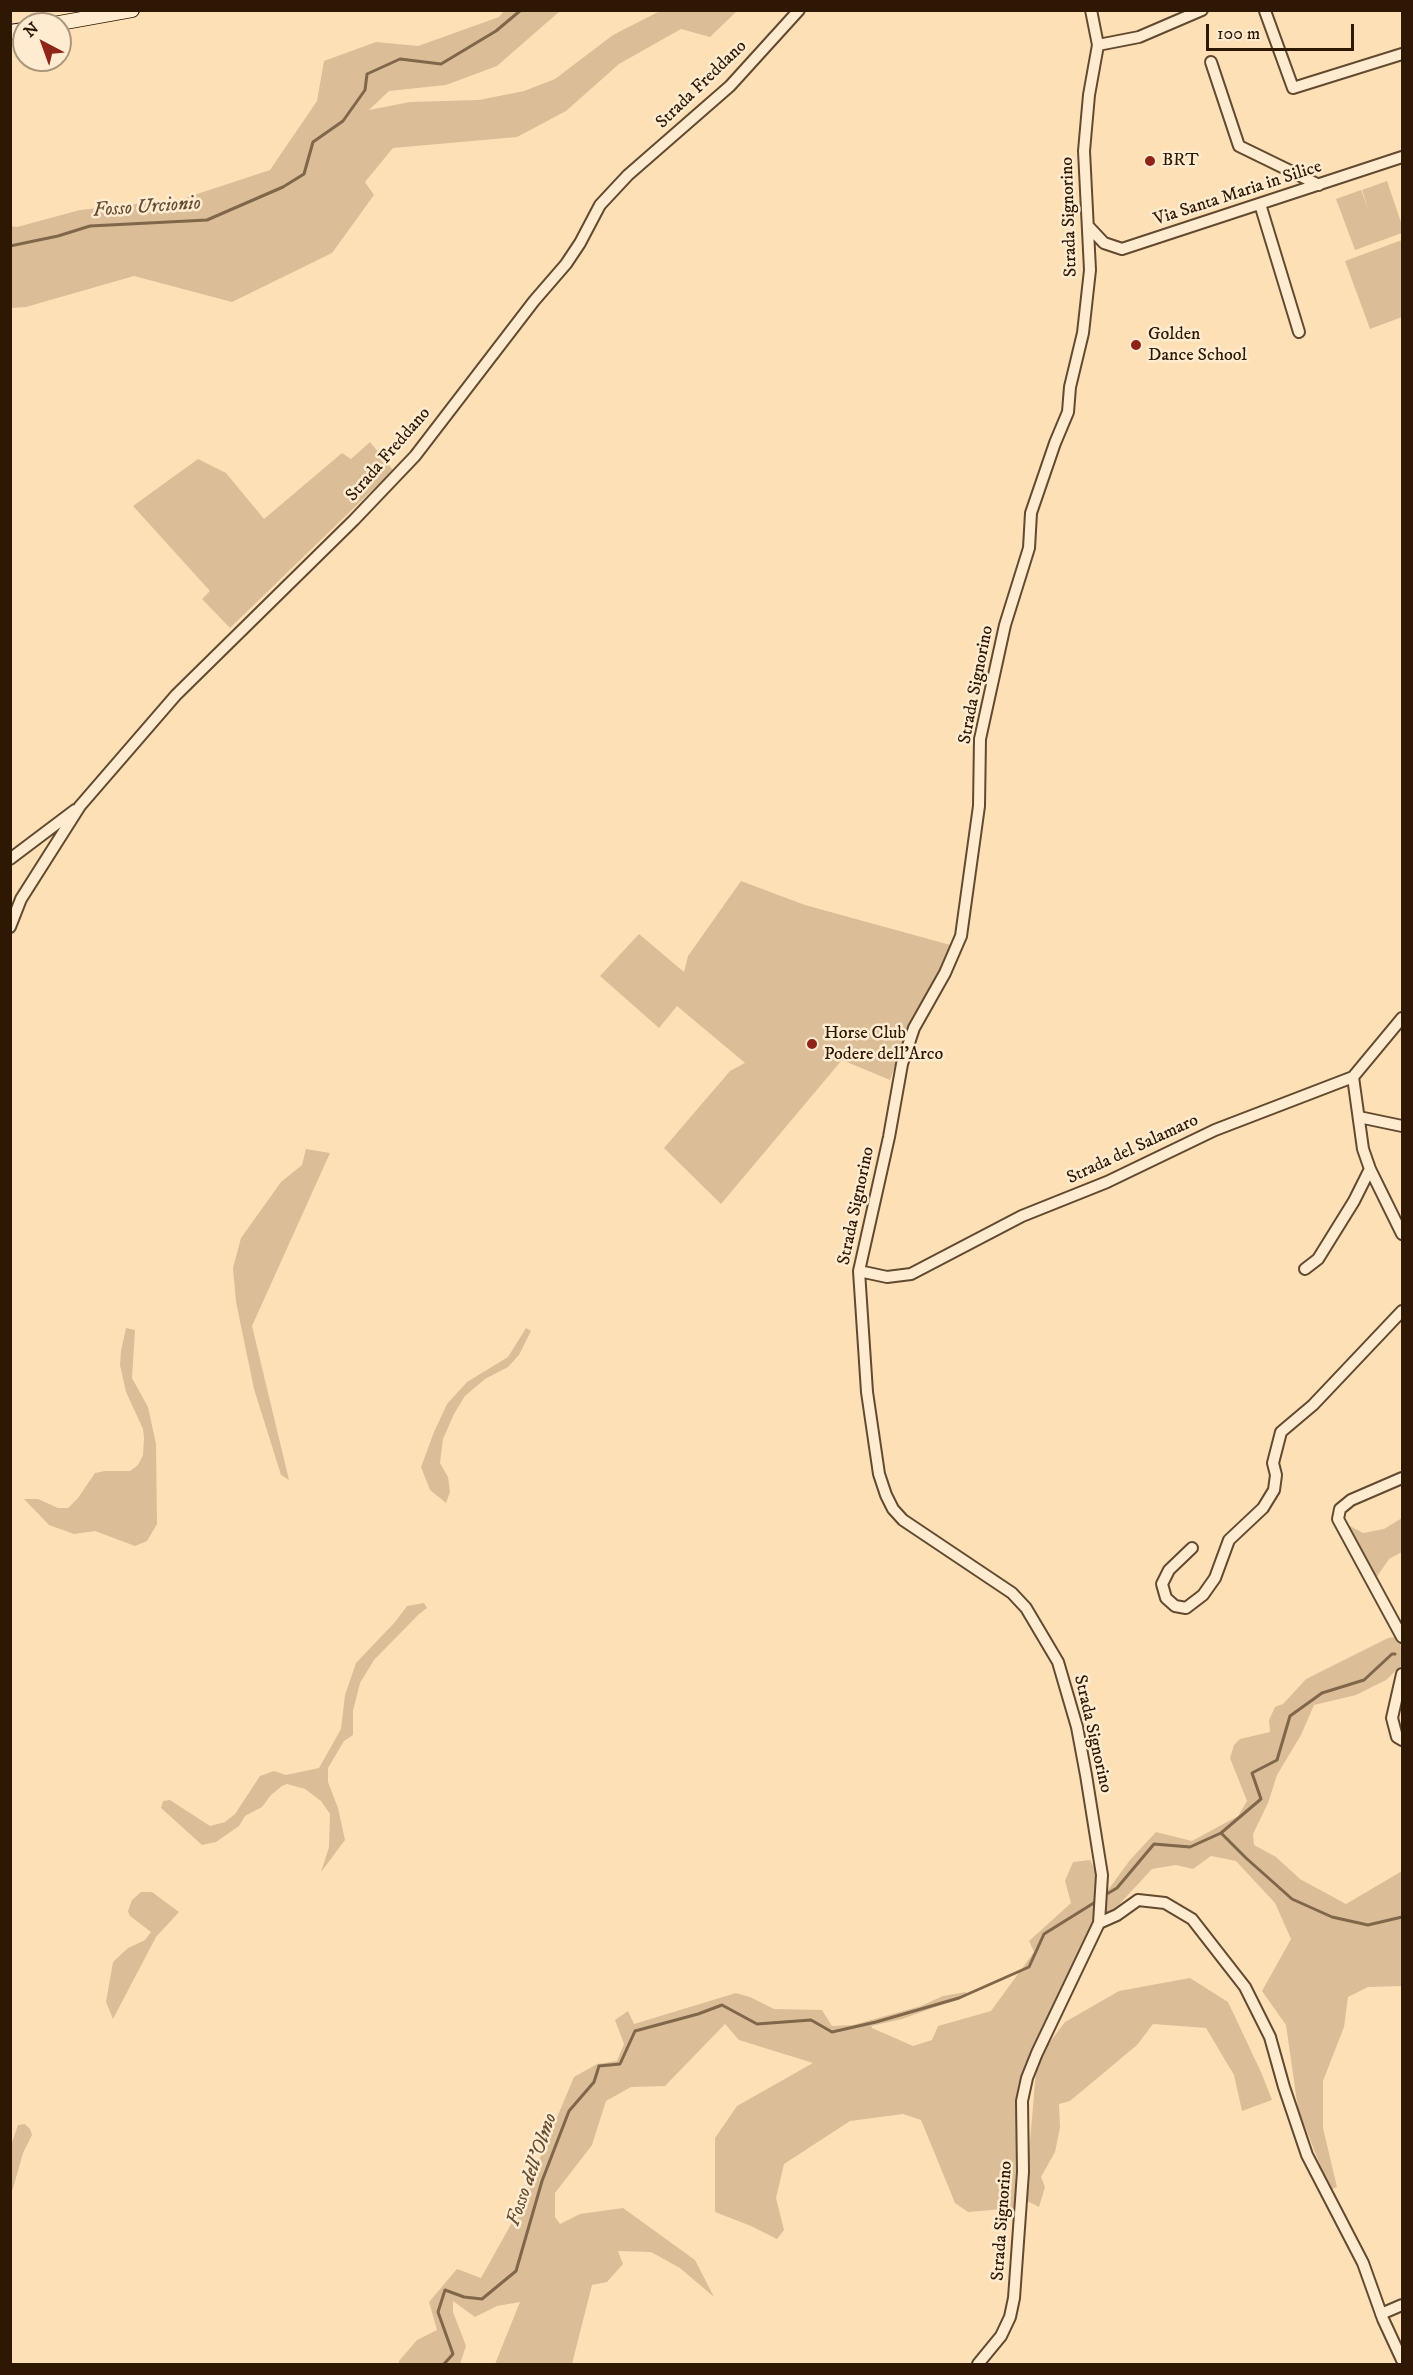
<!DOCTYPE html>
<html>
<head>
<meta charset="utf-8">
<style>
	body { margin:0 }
	#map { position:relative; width:1413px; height:2375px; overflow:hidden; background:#fee0b6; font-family:"IM FELL DW Pica",serif }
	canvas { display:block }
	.frame { position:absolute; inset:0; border:12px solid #2e1804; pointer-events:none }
	.north { position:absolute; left:12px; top:12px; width:60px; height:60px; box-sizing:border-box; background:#feebd0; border:2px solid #ab977e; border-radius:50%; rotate:319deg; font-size:16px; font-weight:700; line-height:24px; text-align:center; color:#2e1804 }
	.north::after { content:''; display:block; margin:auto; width:21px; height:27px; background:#8f2418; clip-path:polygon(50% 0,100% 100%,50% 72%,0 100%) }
	.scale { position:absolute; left:1206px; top:24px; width:148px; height:27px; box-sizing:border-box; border:3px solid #2e1804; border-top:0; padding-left:8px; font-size:18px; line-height:21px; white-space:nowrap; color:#2e1804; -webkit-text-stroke:4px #feebd0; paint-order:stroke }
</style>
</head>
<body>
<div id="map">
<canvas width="1413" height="2375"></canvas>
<div class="frame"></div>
<div class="north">N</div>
<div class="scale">100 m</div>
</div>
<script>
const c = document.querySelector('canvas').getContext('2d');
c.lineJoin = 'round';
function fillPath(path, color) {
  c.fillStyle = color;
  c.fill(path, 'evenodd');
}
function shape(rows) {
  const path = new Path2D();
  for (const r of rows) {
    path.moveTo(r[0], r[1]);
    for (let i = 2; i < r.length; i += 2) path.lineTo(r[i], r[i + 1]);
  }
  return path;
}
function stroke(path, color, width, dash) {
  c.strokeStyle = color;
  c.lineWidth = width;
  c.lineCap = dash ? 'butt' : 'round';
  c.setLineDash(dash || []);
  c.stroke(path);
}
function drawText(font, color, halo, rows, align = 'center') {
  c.font = font + ' "IM FELL DW Pica",serif';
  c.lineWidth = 5;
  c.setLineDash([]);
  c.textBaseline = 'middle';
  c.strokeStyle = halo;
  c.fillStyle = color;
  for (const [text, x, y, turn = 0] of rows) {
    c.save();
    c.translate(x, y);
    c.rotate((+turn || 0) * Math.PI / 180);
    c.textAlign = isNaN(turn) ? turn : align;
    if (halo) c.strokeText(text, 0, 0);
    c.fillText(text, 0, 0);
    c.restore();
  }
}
const green = shape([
	[737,11,710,37,681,29,619,64,566,111,517,137,393,148,365,182,374,195,332,253,232,302,134,276,26,307,11,308,11,226,17,227,80,210,182,199,270,170,317,101,324,61,376,42,418,46,499,17,504,11,560,11,497,66,446,85,389,91,369,110,410,102,479,100,524,91,555,79,613,35,660,11],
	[1387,181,1402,225,1402,233,1355,250,1336,199,1361,190,1369,211,1362,190],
	[1402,240,1402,317,1370,329,1345,261],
	[370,442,393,470,230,628,202,599,210,591,133,506,198,459,226,473,264,519,342,453,351,459],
	[741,881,805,905,954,946,908,1027,890,1080,842,1060,721,1204,664,1148,730,1071,745,1063,677,1006,659,1028,600,976,639,934,684,972,688,956],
	[306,1149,330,1153,252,1326,289,1480,281,1475,254,1389,236,1302,233,1268,241,1238,281,1182,302,1165],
	[126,1328,135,1330,132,1378,148,1407,156,1444,157,1524,147,1541,135,1546,95,1531,74,1534,49,1525,24,1499,38,1499,58,1508,68,1508,78,1498,95,1473,105,1471,130,1471,138,1465,143,1455,144,1438,143,1429,126,1392,120,1365,121,1351],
	[526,1328,531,1331,519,1355,508,1367,485,1379,465,1396,454,1414,443,1439,440,1463,448,1477,450,1492,446,1503,430,1490,421,1467,434,1432,447,1404,467,1382,508,1357],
	[1402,1518,1402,1552,1389,1559,1376,1578,1348,1525,1363,1533,1384,1529],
	[424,1603,427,1608,419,1614,374,1660,360,1683,353,1711,353,1735,344,1741,328,1768,328,1782,338,1808,345,1840,321,1872,329,1847,330,1814,321,1801,305,1789,287,1784,282,1786,271,1795,262,1807,245,1816,239,1826,216,1842,202,1845,161,1808,163,1801,170,1800,210,1826,225,1822,235,1814,260,1776,274,1771,286,1775,319,1768,341,1729,345,1695,356,1663,395,1622,407,1606],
	[1400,1636,1402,1665,1386,1680,1356,1695,1314,1705,1301,1735,1277,1775,1268,1803,1253,1834,1254,1845,1276,1857,1300,1879,1346,1904,1402,1871,1402,1986,1368,1987,1348,1997,1344,2027,1323,2081,1323,2128,1337,2187,1330,2190,1298,2109,1286,2025,1262,1991,1291,1939,1275,1903,1236,1861,1211,1856,1193,1869,1176,1865,1152,1869,1114,1910,1105,1913,1108,1890,1130,1860,1156,1832,1192,1841,1238,1816,1247,1801,1230,1758,1234,1745,1240,1739,1270,1732,1269,1720,1275,1707,1283,1704,1306,1679,1388,1638],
	[1090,1860,1100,1878,1097,1914,1028,2063,1015,2208,968,2212,955,2203,921,2120,903,2114,850,2121,784,2164,776,2198,784,2230,777,2239,751,2226,715,2212,715,2138,737,2106,813,2063,739,2040,725,2024,665,2086,631,2087,606,2101,592,2145,555,2193,555,2217,560,2224,580,2214,623,2208,695,2260,714,2297,680,2268,651,2252,618,2251,623,2264,607,2282,592,2285,572,2364,495,2364,520,2302,497,2306,475,2317,453,2301,453,2312,466,2346,460,2364,399,2364,399,2361,417,2340,437,2330,429,2302,457,2269,481,2278,515,2217,574,2077,597,2064,617,2061,624,2044,615,2020,628,2011,634,2024,736,1993,750,1997,774,2009,822,2010,832,2026,853,2025,921,2006,943,1996,966,1992,966,1996,902,2019,871,2026,872,2028,913,2046,932,2040,938,2026,991,2011,1034,1952,1029,1941,1071,1903,1065,1881,1073,1862],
	[141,1892,152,1892,179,1912,156,1937,113,2019,106,2002,113,1962,128,1948,145,1940,151,1932,130,1916,128,1911,132,1900],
	[1190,1978,1228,2002,1261,2072,1272,2100,1242,2111,1234,2075,1206,2028,1153,2024,1137,2045,1070,2101,1059,2104,1060,2128,1055,2152,1041,2177,1045,2187,1039,2207,1025,2200,1037,2059,1065,2022,1119,1991],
	[25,2124,30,2129,32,2135,23,2153,11,2195,11,2145,18,2125]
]);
const stream = shape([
	[10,246,58,236,90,226,207,220,283,187,304,174,313,142,343,121,365,90,367,74,400,59,441,64,496,31,521,10],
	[1221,1833,1261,1799,1252,1773,1277,1760,1290,1716,1322,1693,1364,1680,1392,1654,1395,1654],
	[1105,1895,1117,1888,1154,1844,1190,1847,1221,1833,1246,1858,1292,1899,1332,1917,1368,1925,1402,1917],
	[444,2364,453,2354,438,2312,445,2290,464,2297,482,2299,516,2271,542,2181,569,2111,594,2082,599,2066,620,2064,635,2031,698,2014,722,2005,757,2024,811,2020,832,2032,876,2022,959,1998,1029,1967,1044,1934,1097,1901]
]);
const street = shape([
	[1265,11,1293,88,1402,54],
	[1098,45,1139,37,1202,10],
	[1211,62,1239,146,1319,185],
	[1260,204,1299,332],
	[1089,227,1104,243,1122,249,1402,157],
	[10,859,75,810],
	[10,927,21,899,80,806,176,695,354,520,415,456,534,301,566,264,580,243,600,205,628,175,730,86,799,10],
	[1359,1117,1402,1126],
	[1370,1169,1402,1234],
	[1305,1269,1318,1259,1354,1201,1370,1169,1363,1149,1353,1077],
	[859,1271,887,1277,911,1274,1022,1216,1107,1182,1215,1130,1353,1077,1402,1018],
	[1402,1478,1351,1500,1340,1509,1338,1519,1402,1637],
	[1192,1548,1169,1570,1162,1584,1166,1598,1175,1606,1186,1608,1203,1595,1215,1578,1229,1540,1263,1508,1274,1490,1276,1475,1273,1463,1281,1432,1313,1405,1402,1311],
	[1402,1674,1392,1718,1397,1737,1402,1740],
	[1099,1923,1117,1915,1138,1900,1165,1903,1192,1919,1245,1987,1270,2037,1284,2087,1307,2155,1363,2263,1383,2319,1402,2360],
	[1381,2314,1402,2305],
	[978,2364,1001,2336,1010,2317,1014,2298,1023,2172,1022,2101,1027,2078,1037,2053,1099,1923,1102,1875,1086,1775,1077,1727,1058,1662,1026,1608,1012,1593,903,1520,893,1509,886,1495,879,1474,867,1392,859,1271,889,1137,902,1064,914,1028,945,973,961,936,979,806,980,739,1005,625,1029,548,1031,513,1055,443,1068,412,1070,387,1083,333,1090,270,1084,151,1089,95,1098,45,1091,10]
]);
const secondary = shape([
	[54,24,132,10],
	[10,32,24,30]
]);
const markers = [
	[1150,161,6,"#8f2418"],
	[1136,345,6,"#8f2418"],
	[812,1044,6,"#8f2418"]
];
const streetNames = [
	["Strada Freddano",702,85,-44],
	["Via Santa Maria in Silice",1238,194,-18],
	["Strada Signorino",1070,217,-92],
	["Strada Freddano",389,455,-49],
	["Strada Signorino",977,685,-79],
	["Strada del Salamaro",1133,1150,-25],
	["Strada Signorino",857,1206,-78],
	["Strada Signorino",1092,1734,77],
	["Strada Signorino",1003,2221,-86]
];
const poiNames = [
	["BRT",1162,161],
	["Golden",1148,335],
	["Dance School",1148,356],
	["Horse Club",824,1034],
	["Podere dell'Arco",824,1055]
];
const waterNames = [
	["Fosso Urcionio",147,208,-4],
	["Fosso dell'Olmo",533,2170,-71]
];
fillPath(green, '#dbbe98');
stroke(stream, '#80674a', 3);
stroke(street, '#624a30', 14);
stroke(secondary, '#2e1804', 16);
stroke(street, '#feebd0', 10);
stroke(secondary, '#feebd0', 14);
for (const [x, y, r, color] of markers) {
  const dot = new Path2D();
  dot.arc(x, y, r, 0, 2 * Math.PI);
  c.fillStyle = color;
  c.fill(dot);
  stroke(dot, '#feebd0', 2);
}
drawText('18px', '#2e1804', '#feebd0', streetNames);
drawText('18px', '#2e1804', '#feebd0', poiNames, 'left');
drawText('italic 20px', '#654d33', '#feebd0', waterNames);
</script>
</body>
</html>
